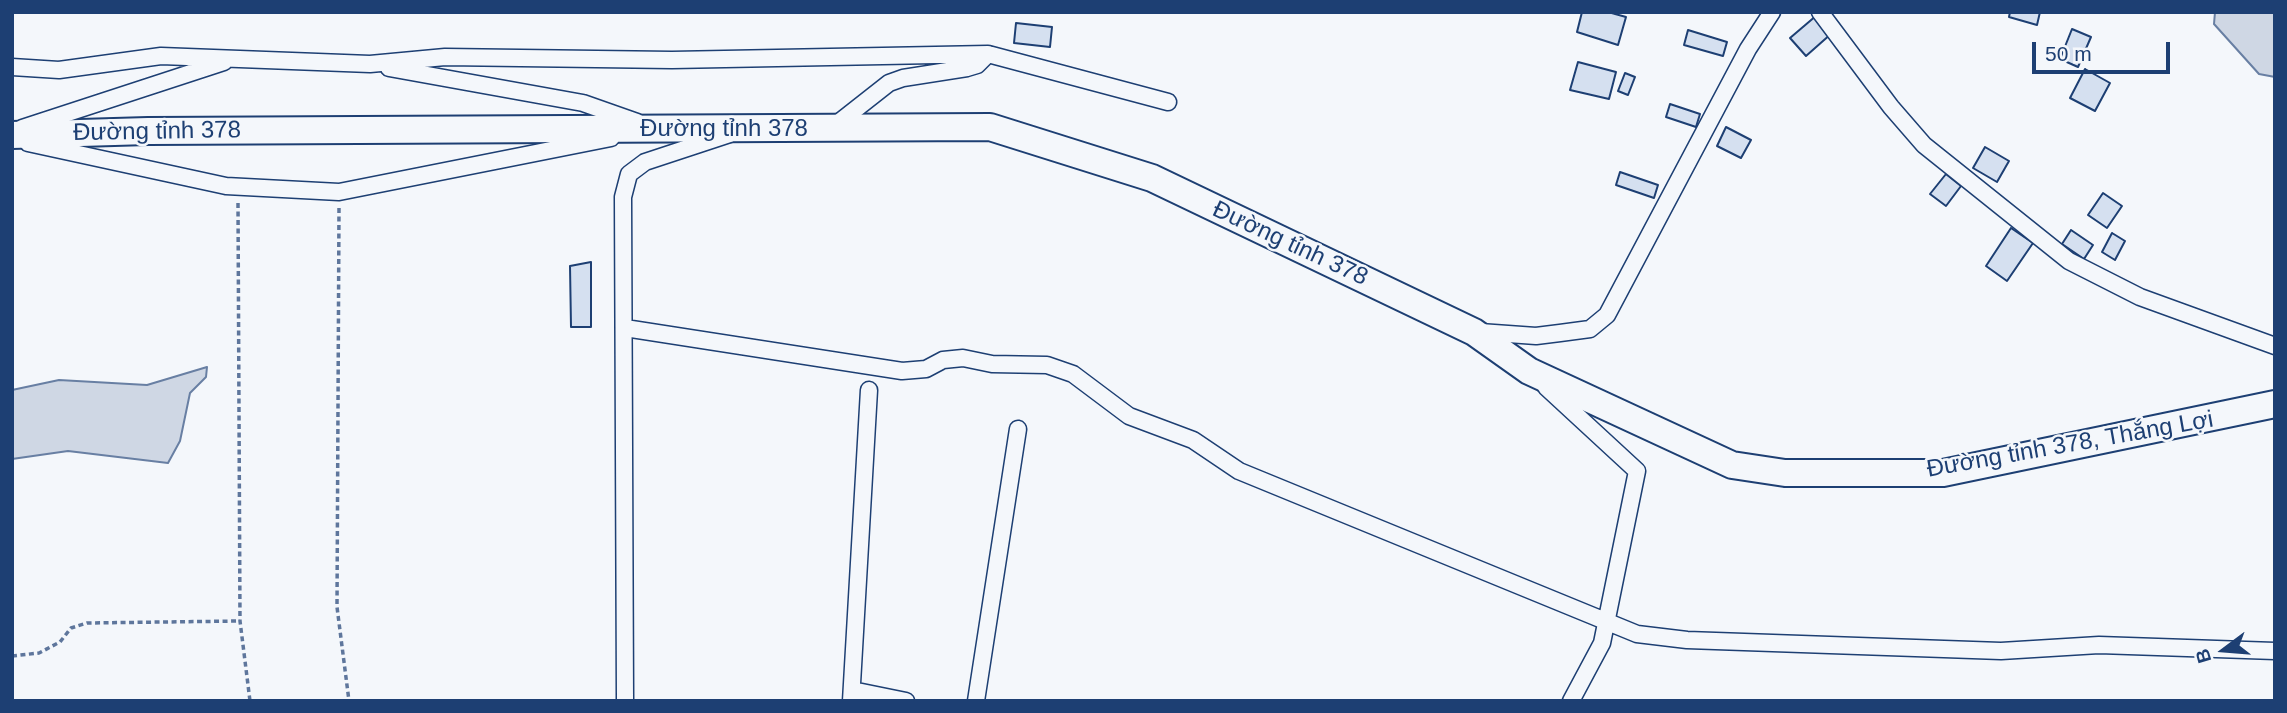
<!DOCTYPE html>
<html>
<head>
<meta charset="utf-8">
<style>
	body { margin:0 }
	#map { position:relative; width:2287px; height:713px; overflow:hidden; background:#f4f7fb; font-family:Helvetica,sans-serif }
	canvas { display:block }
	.frame { position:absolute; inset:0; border:14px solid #1d3f73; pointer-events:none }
	.north { position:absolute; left:2189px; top:615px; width:70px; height:70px; -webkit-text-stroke:5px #f4f7fb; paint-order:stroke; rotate:254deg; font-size:19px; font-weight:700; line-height:28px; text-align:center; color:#1d3f73 }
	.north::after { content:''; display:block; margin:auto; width:24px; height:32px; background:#1d3f73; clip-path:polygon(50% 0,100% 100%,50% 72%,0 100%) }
	.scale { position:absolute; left:2032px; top:42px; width:138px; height:32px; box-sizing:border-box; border:4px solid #1d3f73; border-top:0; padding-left:9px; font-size:21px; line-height:24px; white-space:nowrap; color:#1d3f73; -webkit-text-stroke:5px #f4f7fb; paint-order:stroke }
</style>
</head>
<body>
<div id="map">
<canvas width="2287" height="713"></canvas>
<div class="frame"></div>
<div class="north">B</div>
<div class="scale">50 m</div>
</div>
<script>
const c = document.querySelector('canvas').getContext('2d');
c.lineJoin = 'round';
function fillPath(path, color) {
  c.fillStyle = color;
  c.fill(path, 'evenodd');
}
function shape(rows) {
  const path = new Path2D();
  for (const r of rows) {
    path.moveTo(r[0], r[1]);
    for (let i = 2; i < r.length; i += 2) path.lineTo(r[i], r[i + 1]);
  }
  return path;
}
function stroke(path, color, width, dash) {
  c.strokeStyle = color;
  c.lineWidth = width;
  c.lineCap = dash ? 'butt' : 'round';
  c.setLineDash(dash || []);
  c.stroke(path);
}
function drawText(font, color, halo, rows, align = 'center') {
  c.font = font + ' Helvetica,sans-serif';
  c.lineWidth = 5;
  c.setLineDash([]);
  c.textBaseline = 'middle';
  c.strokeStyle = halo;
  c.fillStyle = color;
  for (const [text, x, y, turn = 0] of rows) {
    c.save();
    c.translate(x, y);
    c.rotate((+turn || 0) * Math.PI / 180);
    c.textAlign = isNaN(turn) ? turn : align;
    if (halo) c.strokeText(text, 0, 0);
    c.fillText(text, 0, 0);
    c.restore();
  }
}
const water = shape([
	[2215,12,2275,12,2275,77,2259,74,2214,24,2215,12],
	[207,367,206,377,190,393,180,441,168,463,68,451,12,459,12,390,59,380,147,385,207,367]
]);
const building = shape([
	[1582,12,1608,12,1626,17,1618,45,1577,32,1582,12],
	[2010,12,2040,12,2037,25,2009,17,2010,12],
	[1817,15,1832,33,1806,56,1790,38,1817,15],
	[1016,23,1052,27,1050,47,1014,43,1016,23],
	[2072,29,2091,37,2078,67,2060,59,2072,29],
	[1688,30,1727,42,1723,56,1684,45,1688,30],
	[1578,62,1616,72,1609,99,1570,90,1578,62],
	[2085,69,2110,83,2095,111,2070,98,2085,69],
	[1625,73,1635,77,1628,95,1618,91,1625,73],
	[1670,104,1700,114,1696,127,1666,117,1670,104],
	[1726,127,1751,140,1741,158,1717,146,1726,127],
	[1985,147,2009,161,1997,182,1973,168,1985,147],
	[1620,172,1658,185,1654,198,1616,185,1620,172],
	[1946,174,1961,186,1946,206,1930,194,1946,174],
	[2103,193,2122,206,2107,228,2088,215,2103,193],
	[2011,228,2033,243,2007,281,1986,266,2011,228],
	[2071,230,2093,245,2084,259,2062,244,2071,230],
	[2112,233,2125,241,2115,260,2102,252,2112,233],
	[591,262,591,327,571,327,570,266,591,262]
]);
const path = shape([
	[238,203,240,621,250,701],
	[339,208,337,607,349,701],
	[12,656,39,653,60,642,71,628,87,623,240,621]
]);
const street = shape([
	[1820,12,1891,107,1924,145,2069,261,2140,297,2275,346],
	[12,67,59,70,161,56,370,64,445,57,672,60,988,54,1168,102],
	[389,68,583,103,637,122],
	[833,127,889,83,903,78,967,68,977,65,988,54],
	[22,128,224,62],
	[28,143,226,186,339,192,611,138],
	[625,328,902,371,926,369,943,360,963,358,992,364,1047,365,1073,374,1129,416,1193,440,1239,471,1637,634,1687,640,2001,651,2099,645,2275,651],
	[1480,332,1536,336,1560,333,1590,329,1607,315,1748,49,1772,12],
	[1546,387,1637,471,1602,643,1571,701],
	[852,690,906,701],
	[625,701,623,197,629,174,645,162,730,134],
	[851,701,869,390],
	[976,701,1018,429]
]);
const primary = shape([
	[12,135,148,131,990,127,1152,178,1474,332,1529,371,1732,465,1785,473,1943,473,2275,404]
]);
const streetNames = [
	["Đường tỉnh 378",724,129],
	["Đường tỉnh 378",157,132,-1],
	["Đường tỉnh 378",1290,244,25],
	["Đường tỉnh 378, Thắng Lợi",2070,445,-10]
];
fillPath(water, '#cfd7e4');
stroke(water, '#687fa3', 2);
fillPath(building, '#d5e0f0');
stroke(building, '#1d3f73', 2);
stroke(street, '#1d3f73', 19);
stroke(primary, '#1d3f73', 30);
stroke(path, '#5e769c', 3.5, [5, 3.5]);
stroke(street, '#f4f7fb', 16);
stroke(primary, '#f4f7fb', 26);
drawText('24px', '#1d3f73', '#f4f7fb', streetNames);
</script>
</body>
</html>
